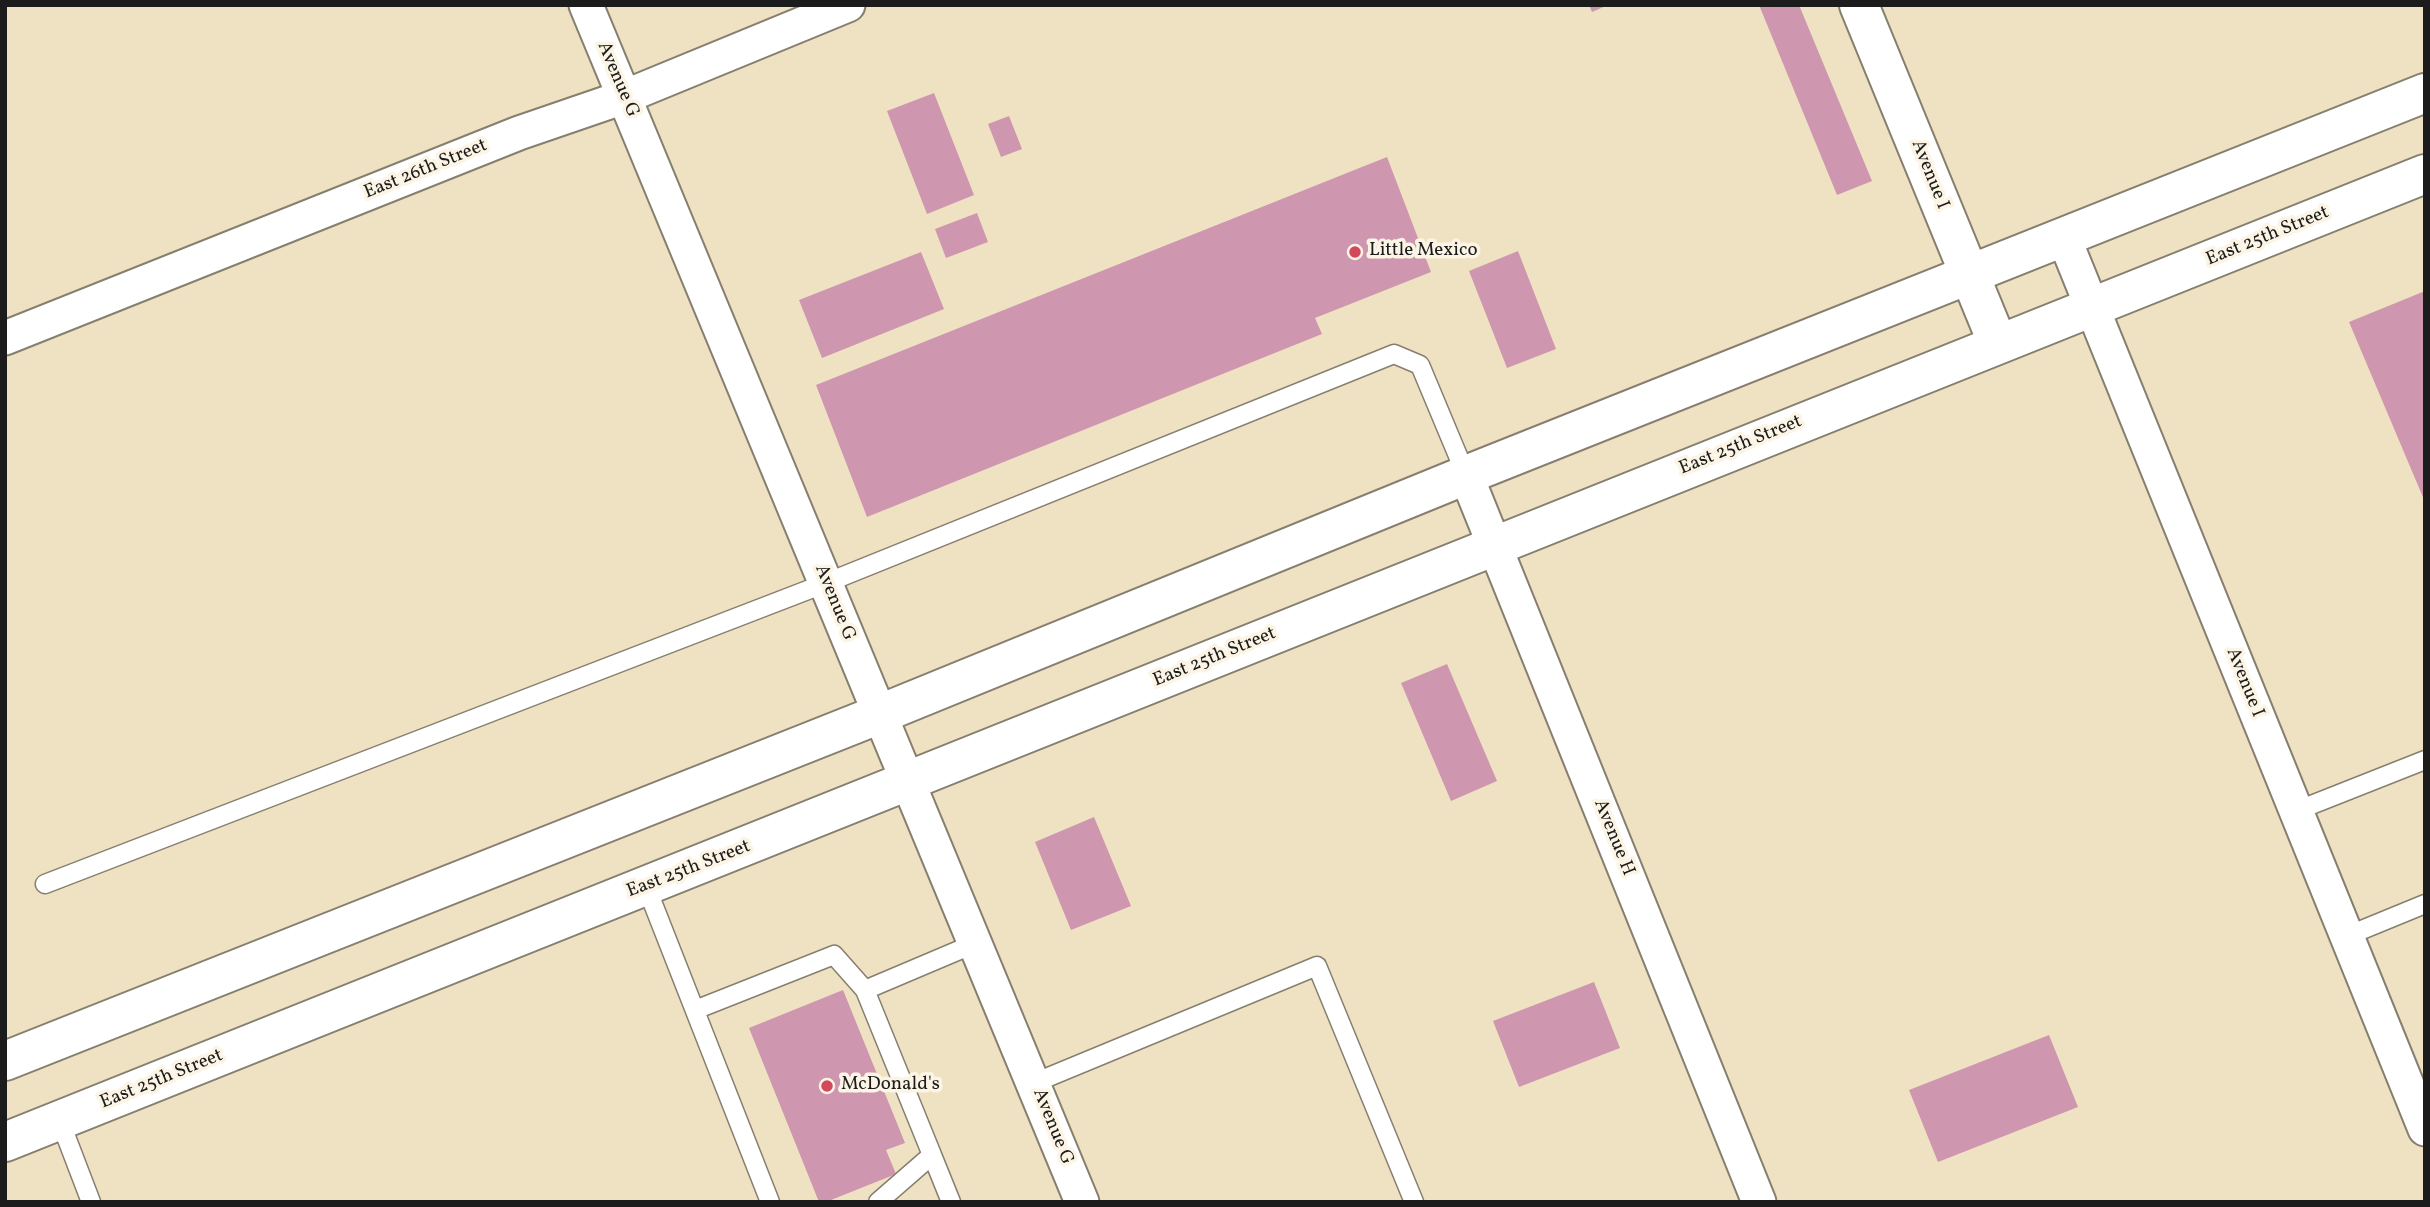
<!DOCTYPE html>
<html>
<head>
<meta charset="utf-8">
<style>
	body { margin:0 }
	#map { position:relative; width:2430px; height:1207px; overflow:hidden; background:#efe2c2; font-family:Vollkorn,serif }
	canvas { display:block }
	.frame { position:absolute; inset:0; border:7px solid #1c1c1c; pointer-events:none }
</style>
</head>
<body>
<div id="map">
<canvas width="2430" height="1207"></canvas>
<div class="frame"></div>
</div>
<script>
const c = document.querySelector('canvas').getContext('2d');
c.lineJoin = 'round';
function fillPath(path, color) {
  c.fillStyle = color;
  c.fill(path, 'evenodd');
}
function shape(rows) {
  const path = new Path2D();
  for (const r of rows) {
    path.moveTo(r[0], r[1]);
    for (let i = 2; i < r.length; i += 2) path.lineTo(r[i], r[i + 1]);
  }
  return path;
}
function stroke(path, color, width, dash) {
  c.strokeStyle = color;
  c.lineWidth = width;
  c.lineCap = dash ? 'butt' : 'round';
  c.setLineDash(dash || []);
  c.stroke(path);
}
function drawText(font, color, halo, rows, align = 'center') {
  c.font = font + ' Vollkorn,serif';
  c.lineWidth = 7;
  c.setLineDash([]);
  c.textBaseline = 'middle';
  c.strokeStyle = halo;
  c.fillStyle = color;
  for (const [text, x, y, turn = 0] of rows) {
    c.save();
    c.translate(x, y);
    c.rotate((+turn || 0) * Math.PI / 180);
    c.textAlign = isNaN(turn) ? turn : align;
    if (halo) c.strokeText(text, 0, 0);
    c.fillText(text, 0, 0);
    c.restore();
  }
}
const building = shape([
	[1589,5,1608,5,1592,12],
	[1759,5,1799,5,1872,181,1837,195],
	[934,93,974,195,927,214,887,111],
	[1009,116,1022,149,1001,157,988,124],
	[1387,157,1431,272,1315,318,1322,334,867,517,816,385],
	[977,213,988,242,946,258,935,229],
	[1518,251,1556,349,1507,368,1469,271],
	[921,252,944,309,822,358,799,300],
	[2425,291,2425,502,2349,322],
	[1447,664,1497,781,1451,801,1401,683],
	[1094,817,1131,906,1071,930,1035,842],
	[1594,982,1620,1048,1519,1087,1493,1021],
	[843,990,905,1143,886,1150,896,1174,826,1202,819,1202,749,1028],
	[2049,1035,2078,1107,1938,1162,1909,1090]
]);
const service = shape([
	[2296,811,2425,760],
	[45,884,826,583,1394,354,1420,365,1466,475],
	[646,886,770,1202],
	[2347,936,2425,904],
	[865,990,932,1155,878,1202],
	[695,1010,834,955,865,990,976,943],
	[1034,1083,1317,966,1414,1202],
	[60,1121,91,1202],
	[932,1155,951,1202]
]);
const minor = shape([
	[586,5,1082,1202],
	[2064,238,2425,1129],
	[5,338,519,133,624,97,848,5],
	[1466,475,1759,1202]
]);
const tertiary = shape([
	[1859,5,1998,344]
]);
const primary = shape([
	[5,1061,880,714,1466,475,2425,93],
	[5,1142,2425,174]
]);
const markers = [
	[1355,252,7,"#d1495b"],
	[827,1086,7,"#d1495b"]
];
const streetNames = [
	["Avenue G",617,80,67],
	["East 26th Street",426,170,-22],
	["Avenue I",1929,175,68],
	["East 25th Street",2268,237,-22],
	["East 25th Street",1741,446,-22],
	["Avenue G",834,603,68],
	["East 25th Street",1215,658,-22],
	["Avenue I",2244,683,68],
	["Avenue H",1613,838,68],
	["East 25th Street",689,870,-21],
	["East 25th Street",162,1080,-22],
	["Avenue G",1052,1127,68]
];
const poiNames = [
	["Little Mexico",1369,252],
	["McDonald's",841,1086]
];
fillPath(building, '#ce96af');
stroke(service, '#867f6f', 21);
stroke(minor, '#867f6f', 37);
stroke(tertiary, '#867f6f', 42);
stroke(primary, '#867f6f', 42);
stroke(service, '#fff', 18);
stroke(minor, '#fff', 33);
stroke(tertiary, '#fff', 38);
stroke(primary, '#fff', 38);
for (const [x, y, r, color] of markers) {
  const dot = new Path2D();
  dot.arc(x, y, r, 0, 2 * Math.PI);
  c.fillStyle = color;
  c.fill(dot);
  stroke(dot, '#fcf5e5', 2.5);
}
drawText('19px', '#1c1c1c', '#fcf5e5', streetNames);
drawText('19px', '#1c1c1c', '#fcf5e5', poiNames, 'left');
</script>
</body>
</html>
